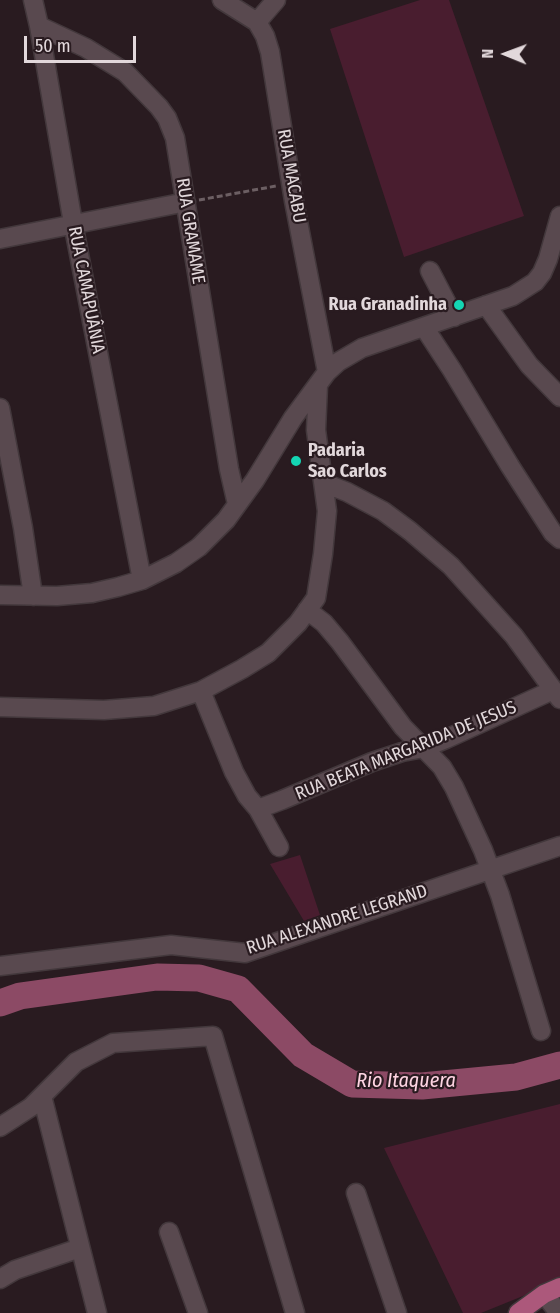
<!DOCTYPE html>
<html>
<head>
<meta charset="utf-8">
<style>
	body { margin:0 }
	#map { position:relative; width:560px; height:1313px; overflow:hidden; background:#291b20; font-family:"Fira Sans Condensed",sans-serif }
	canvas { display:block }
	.north { position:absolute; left:476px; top:24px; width:60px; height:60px; -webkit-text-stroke:4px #291b20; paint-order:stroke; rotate:271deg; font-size:16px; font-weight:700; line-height:24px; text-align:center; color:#e2d8db }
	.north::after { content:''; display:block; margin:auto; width:21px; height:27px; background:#e2d8db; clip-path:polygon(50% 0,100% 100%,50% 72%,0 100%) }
	.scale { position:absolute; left:24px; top:36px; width:112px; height:27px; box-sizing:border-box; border:3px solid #e2d8db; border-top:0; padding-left:8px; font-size:18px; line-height:21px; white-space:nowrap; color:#e2d8db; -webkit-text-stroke:4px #291b20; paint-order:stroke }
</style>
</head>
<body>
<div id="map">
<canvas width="560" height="1313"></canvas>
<div class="north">N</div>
<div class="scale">50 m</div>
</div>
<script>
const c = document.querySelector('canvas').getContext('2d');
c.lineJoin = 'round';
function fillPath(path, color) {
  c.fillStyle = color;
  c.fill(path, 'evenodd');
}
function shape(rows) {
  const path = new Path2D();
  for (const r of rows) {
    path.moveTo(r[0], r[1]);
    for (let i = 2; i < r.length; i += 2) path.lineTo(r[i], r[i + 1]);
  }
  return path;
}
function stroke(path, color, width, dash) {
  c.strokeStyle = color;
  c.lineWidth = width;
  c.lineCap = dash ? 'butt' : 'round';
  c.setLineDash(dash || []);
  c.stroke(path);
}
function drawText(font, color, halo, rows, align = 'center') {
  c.font = font + ' "Fira Sans Condensed",sans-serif';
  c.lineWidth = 4.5;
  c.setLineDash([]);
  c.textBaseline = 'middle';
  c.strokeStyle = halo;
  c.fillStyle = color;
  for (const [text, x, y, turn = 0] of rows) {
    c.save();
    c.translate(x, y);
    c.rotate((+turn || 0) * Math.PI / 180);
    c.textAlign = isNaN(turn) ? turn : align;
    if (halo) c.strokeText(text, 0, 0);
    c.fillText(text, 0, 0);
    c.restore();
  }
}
const green = shape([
	[420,0,449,0,524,216,404,257,330,29],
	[300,855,320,915,304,921,270,864],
	[560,1104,560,1281,481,1313,463,1313,384,1148]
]);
const river = shape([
	[0,1003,20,996,157,977,199,978,238,989,303,1055,352,1084,422,1086,516,1077,560,1065]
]);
const path = shape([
	[199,200,276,186]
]);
const minor = shape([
	[33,0,39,26,73,223,142,580],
	[222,0,257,22,265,36,270,52,294,201,327,372],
	[257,22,276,0],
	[39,26,86,48,125,72,159,107,167,118,175,138,229,469,237,504],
	[0,239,186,202],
	[430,271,454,317],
	[486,305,529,365,560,397],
	[424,327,452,370,510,466,553,533,560,539],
	[0,408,23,528,33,596],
	[324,483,347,492,383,511,410,531,451,566,514,636,560,699],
	[0,595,57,596,92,593,118,587,142,580,176,563,199,547,226,520,255,480,293,418,327,372,338,362,362,348,513,296,535,282,542,273,548,259,560,216],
	[307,610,324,623,340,642,403,727,442,767,454,787,483,850,500,895,541,1031],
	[201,691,234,772,247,796,258,809,279,847],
	[0,707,104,710,154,706,201,691,242,669,268,653,298,623,316,598,323,554,327,511,316,430,318,385],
	[258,809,282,800,372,762,402,752,424,748,446,739,553,690],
	[0,966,171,945,245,953,560,846],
	[42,1096,97,1313],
	[0,1127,31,1107,76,1062,113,1043,213,1036,295,1313],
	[356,1193,397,1313],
	[169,1232,198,1313],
	[0,1279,15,1270,80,1248],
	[544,1294,559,1313]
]);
const major = shape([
	[518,1313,544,1294,560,1287]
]);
const markers = [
	[459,305,6,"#14d5b3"],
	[296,461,6,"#14d5b3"]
];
const streetNames = [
	["RUA MACABU",291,176,80],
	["RUA GRAMAME",190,231,81],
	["RUA CAMAPUÂNIA",86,290,79],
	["RUA BEATA MARGARIDA DE JESUS",406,751,-22],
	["RUA ALEXANDRE LEGRAND",337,920,-18]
];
const poiNames = [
	["Rua Granadinha",447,305],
	["Padaria",308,451,"left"],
	["Sao Carlos",308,472,"left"]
];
const waterNames = [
	["Rio Itaquera",406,1081]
];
fillPath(green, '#491d2f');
stroke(river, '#8c4a65', 27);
stroke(minor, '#43383c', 21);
stroke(major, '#43383c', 21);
stroke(path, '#6c5f63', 3, [6, 3]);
stroke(minor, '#59494f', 18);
stroke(major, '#ac587b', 18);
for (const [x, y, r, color] of markers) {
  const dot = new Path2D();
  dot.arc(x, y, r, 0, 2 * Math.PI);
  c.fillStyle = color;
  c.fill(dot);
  stroke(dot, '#291b20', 2);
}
drawText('18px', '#e2d8db', '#291b20', streetNames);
drawText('bold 18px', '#e2d8db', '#291b20', poiNames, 'right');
drawText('italic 20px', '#ffd5e3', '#291b20', waterNames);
</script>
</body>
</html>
